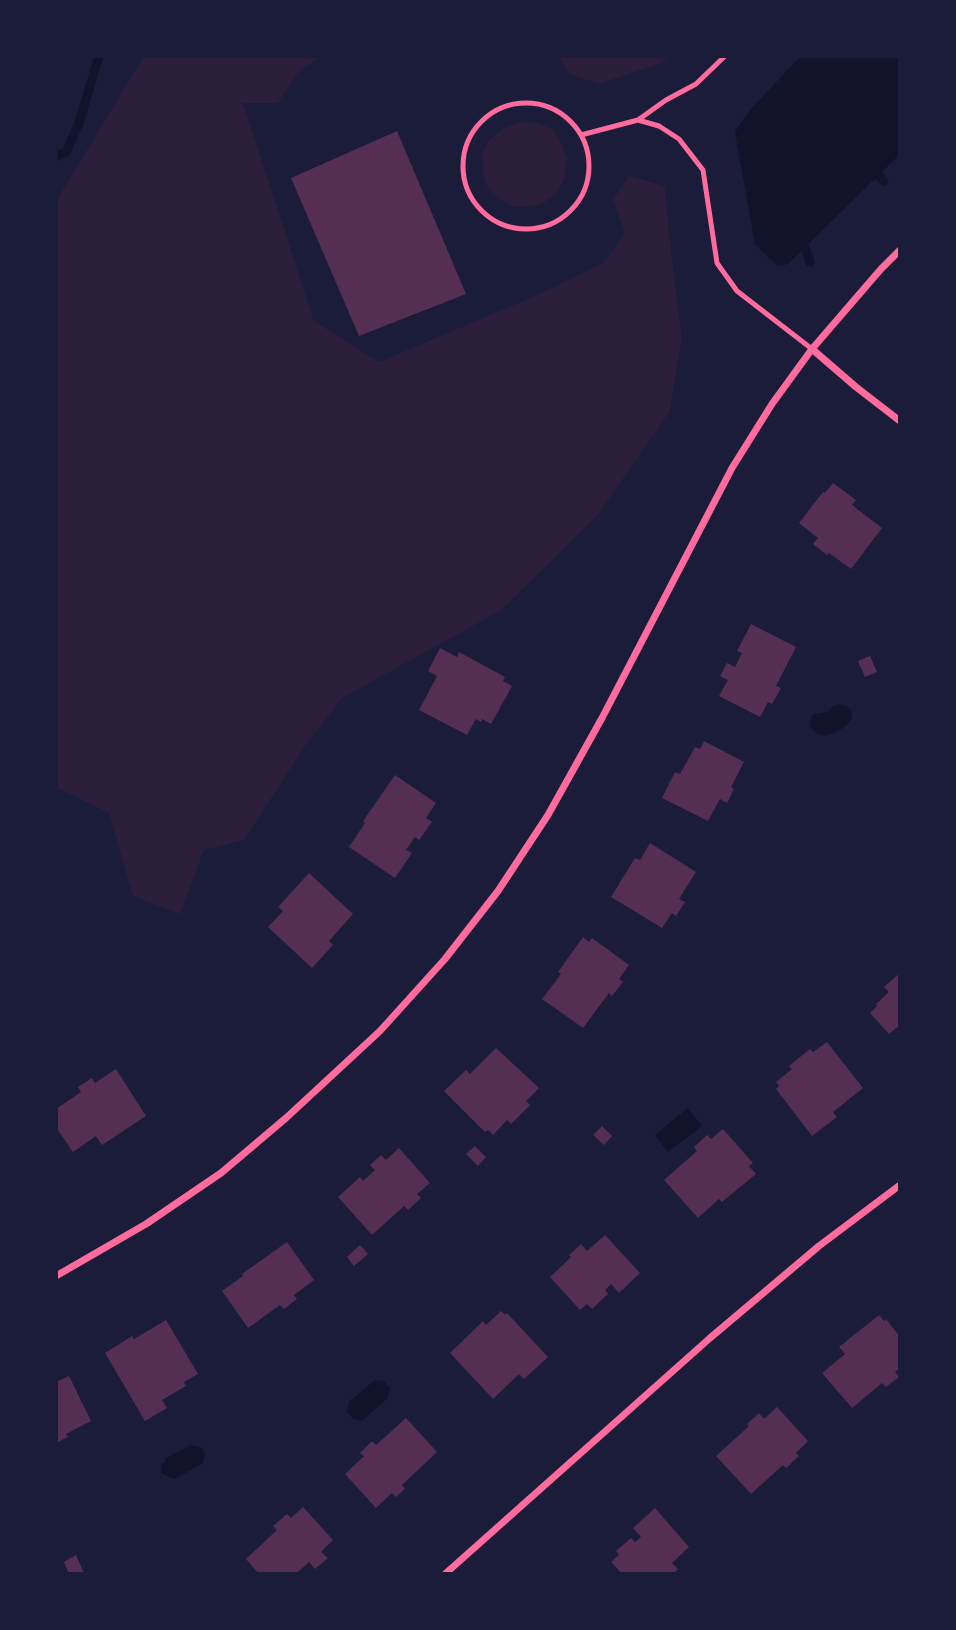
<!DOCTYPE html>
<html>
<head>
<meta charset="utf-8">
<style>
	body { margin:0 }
	#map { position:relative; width:956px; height:1630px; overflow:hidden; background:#1b1b3a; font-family:"Exo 2",sans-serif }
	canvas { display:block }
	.frame { position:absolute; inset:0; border:58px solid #1b1b3a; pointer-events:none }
</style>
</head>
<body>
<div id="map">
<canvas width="956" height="1630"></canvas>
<div class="frame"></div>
</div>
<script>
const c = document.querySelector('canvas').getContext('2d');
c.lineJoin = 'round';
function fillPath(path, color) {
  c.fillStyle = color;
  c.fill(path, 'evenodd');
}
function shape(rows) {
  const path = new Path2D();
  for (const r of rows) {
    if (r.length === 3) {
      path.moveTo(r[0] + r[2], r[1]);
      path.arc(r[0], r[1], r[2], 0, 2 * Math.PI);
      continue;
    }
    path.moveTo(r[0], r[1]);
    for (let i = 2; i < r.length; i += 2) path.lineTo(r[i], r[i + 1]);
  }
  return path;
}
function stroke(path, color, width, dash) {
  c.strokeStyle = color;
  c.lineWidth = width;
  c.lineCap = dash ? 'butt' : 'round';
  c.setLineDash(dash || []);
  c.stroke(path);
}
const green = shape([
	[144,56,322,56,299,71,278,103,243,103,314,321,379,362,540,294,603,263,625,233,613,200,629,176,665,186,669,233,682,338,670,411,597,516,500,611,342,698,305,746,244,840,204,850,180,914,133,896,109,813,56,787,56,201],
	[558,56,669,56,662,63,599,84,570,74],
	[520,122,537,123,552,129,561,142,567,159,564,180,556,194,545,202,533,206,515,207,501,200,488,189,483,175,482,153,489,141,503,128]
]);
const water = shape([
	[801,56,900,56,900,154,788,264,778,266,755,244,735,132,750,110],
	[839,704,848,707,852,712,852,718,846,726,835,733,824,736,818,734,811,728,810,722,812,716,815,714,828,712,832,707],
	[688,1108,702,1126,668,1152,655,1135],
	[375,1380,384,1381,390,1388,387,1398,362,1421,354,1419,347,1412,349,1402],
	[191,1445,200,1447,203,1450,205,1454,203,1463,175,1479,164,1475,161,1472,161,1466,165,1462,166,1458]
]);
const stream = shape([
	[56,157,66,152,79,123,99,56],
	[871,168,884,181],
	[804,237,804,245,810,262]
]);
const building = shape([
	[397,131,466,294,359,336,291,178],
	[833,483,856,500,852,505,882,528,851,569,829,553,827,555,813,544,818,538,799,523,823,492,825,493],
	[751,624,796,647,776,686,781,688,772,704,768,702,760,717,719,696,728,680,720,676,727,663,735,667,742,653,737,651],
	[440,648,457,657,459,652,505,677,503,681,512,686,491,724,482,719,481,722,476,719,467,735,419,710,437,676,428,671],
	[870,656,877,672,865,677,858,661],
	[704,741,744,762,731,787,734,789,727,803,720,799,708,821,662,798,675,772,680,774,695,747,700,749],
	[395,775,436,803,426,818,432,822,419,840,415,837,406,850,412,853,395,878,349,847,365,823,363,821],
	[650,843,696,872,679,899,685,902,676,916,672,913,662,928,611,897,635,858,640,860],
	[309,873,353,914,329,941,333,945,312,968,268,927,283,911,278,907],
	[583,937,589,942,592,938,629,965,619,979,623,982,612,996,609,993,583,1028,542,999,561,974,558,972],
	[900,973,900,1030,897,1027,889,1034,870,1013,877,1006,876,1004,889,992,884,987],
	[827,1042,863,1088,833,1112,837,1117,812,1136,776,1089,779,1086,776,1082,792,1069,789,1066,810,1049,813,1052],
	[496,1048,539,1088,526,1101,530,1105,511,1124,507,1120,493,1135,488,1130,485,1132,444,1091,466,1070,470,1074],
	[116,1069,146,1116,102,1145,96,1136,73,1152,56,1127,56,1109,81,1092,78,1087,92,1078,95,1083],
	[602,1126,612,1136,604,1145,593,1135],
	[723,1129,753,1163,749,1166,756,1174,722,1202,719,1199,698,1218,664,1180,697,1151,694,1147,707,1135,711,1139],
	[475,1146,486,1157,478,1166,466,1154],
	[399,1148,430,1183,417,1194,421,1198,408,1210,404,1206,372,1235,338,1197,360,1177,363,1181,375,1170,370,1165,381,1155,386,1160],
	[605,1235,640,1273,619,1293,611,1284,605,1290,608,1294,592,1309,587,1304,580,1310,550,1277,571,1257,569,1255,581,1244,587,1251],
	[287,1242,314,1280,294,1295,297,1299,284,1309,280,1305,248,1328,222,1291,243,1276,242,1274],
	[360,1245,368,1254,354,1266,347,1257],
	[501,1311,505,1315,507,1313,548,1357,524,1379,519,1374,493,1399,450,1353,483,1321,486,1325],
	[879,1315,884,1321,886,1319,900,1337,900,1368,895,1372,899,1377,886,1387,882,1383,852,1408,822,1373,845,1354,839,1347],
	[166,1320,198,1374,184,1382,186,1386,162,1400,167,1408,145,1421,105,1353,132,1336,134,1339],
	[69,1376,91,1421,66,1434,68,1437,56,1443,56,1382],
	[777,1407,808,1441,796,1453,799,1456,786,1468,783,1465,751,1494,716,1456,749,1426,747,1424,759,1413,764,1419],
	[406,1418,437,1452,402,1485,405,1489,396,1497,392,1493,376,1508,345,1474,364,1456,360,1453,372,1441,376,1445],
	[303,1507,333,1540,321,1552,328,1558,315,1569,309,1562,298,1572,301,1574,259,1574,246,1559,277,1530,273,1526,287,1514,291,1518],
	[655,1508,689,1547,672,1563,678,1569,673,1574,622,1574,611,1562,619,1555,616,1551,631,1538,635,1542,641,1537,633,1528],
	[76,1555,84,1573,82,1574,69,1574,64,1562]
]);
const service = shape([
	[526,166,63],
	[638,120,666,100,696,84,725,56],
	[581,135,638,120,659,126,679,139,703,170,717,263,737,291,812,349]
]);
const minor = shape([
	[812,349,856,387,900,421],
	[56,1276,146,1224,221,1173,286,1118,380,1031,445,959,498,891,548,815,602,718,732,468,772,404,812,349,881,269,900,250],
	[445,1574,710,1338,819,1246,900,1185]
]);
fillPath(green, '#2a1e3b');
fillPath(water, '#12122b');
stroke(stream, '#12122b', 9);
fillPath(building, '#542f53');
stroke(service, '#ff6b9d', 5);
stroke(minor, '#ff6b9d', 7);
</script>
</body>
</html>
